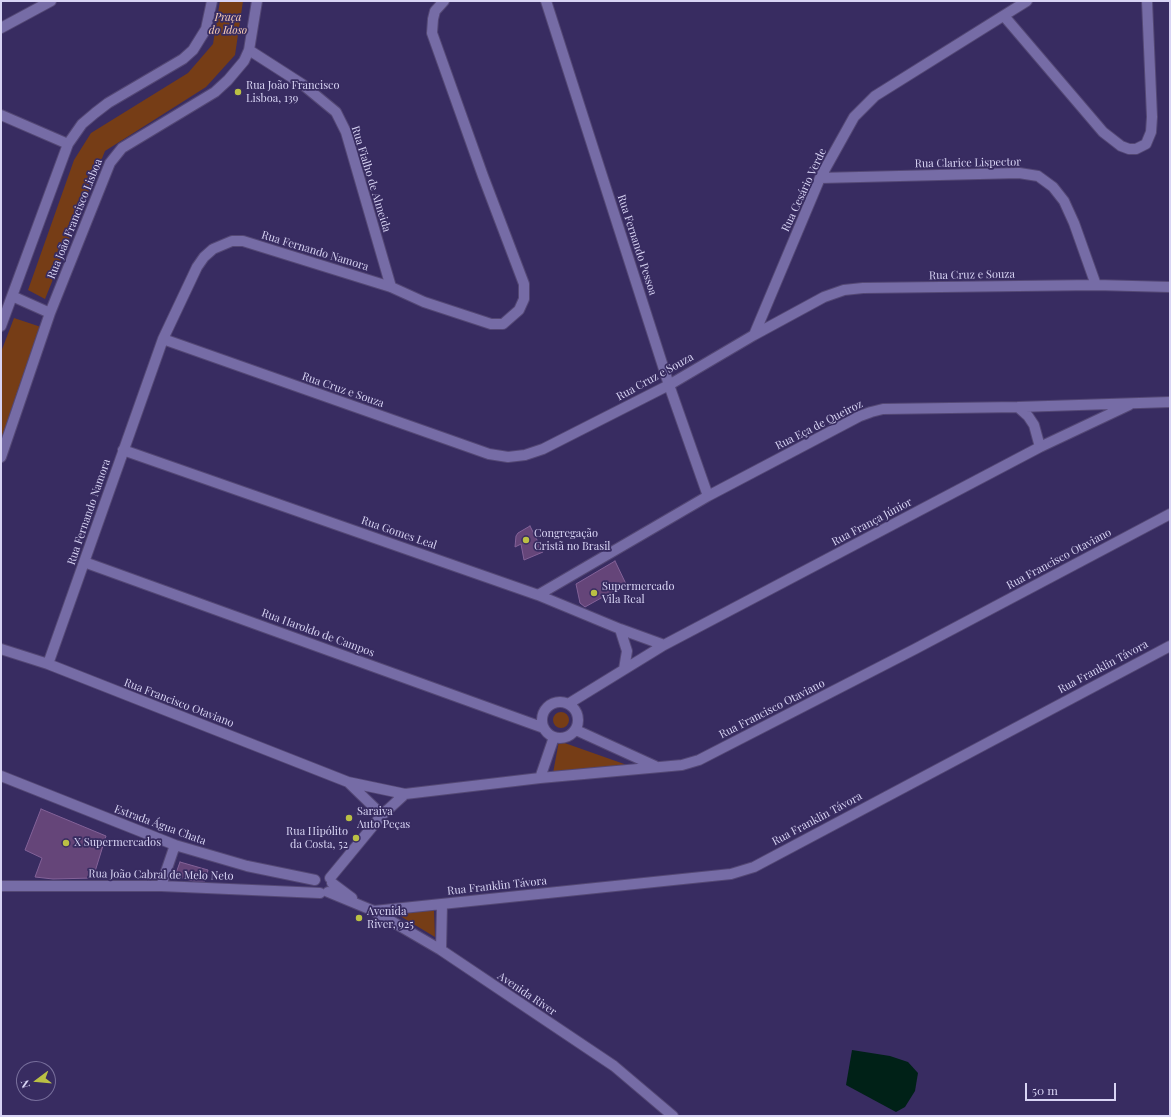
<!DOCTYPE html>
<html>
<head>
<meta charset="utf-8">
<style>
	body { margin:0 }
	#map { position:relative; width:1171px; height:1117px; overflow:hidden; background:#382c61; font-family:"Playfair Display",serif }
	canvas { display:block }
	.frame { position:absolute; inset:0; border:2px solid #d8d4f4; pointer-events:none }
	.north { position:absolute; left:16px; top:1061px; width:40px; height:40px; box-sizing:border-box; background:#382c61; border:1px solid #786f9c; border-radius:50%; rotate:254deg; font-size:11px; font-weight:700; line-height:16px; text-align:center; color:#d8d4f4 }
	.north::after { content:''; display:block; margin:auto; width:14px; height:18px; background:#bbc044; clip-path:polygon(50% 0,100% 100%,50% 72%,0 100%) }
	.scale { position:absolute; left:1025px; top:1083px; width:91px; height:18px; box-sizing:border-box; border:2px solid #d8d4f4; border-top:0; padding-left:5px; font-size:12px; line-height:14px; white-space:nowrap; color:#d8d4f4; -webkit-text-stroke:3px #382c61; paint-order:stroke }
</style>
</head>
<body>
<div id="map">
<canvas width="1171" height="1117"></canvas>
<div class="frame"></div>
<div class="north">N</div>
<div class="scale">50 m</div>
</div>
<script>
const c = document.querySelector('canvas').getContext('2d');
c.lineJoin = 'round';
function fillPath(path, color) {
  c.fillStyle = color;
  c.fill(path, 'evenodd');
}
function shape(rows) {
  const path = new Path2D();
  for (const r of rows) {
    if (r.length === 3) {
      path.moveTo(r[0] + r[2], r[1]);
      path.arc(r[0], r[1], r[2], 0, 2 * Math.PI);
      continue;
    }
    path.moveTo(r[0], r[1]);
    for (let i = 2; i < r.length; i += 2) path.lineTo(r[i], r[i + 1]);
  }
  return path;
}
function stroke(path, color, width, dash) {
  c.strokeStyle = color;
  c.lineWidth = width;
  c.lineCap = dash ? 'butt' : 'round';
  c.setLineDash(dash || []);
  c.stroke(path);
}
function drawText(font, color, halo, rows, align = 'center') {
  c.font = font + ' "Playfair Display",serif';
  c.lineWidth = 3.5;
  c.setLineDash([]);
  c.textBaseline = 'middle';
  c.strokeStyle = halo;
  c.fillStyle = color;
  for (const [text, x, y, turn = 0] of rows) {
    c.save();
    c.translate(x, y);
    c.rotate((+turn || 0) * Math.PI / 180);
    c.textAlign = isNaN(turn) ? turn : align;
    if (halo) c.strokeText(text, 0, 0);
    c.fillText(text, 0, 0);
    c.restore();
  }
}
const green = shape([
	[220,1,243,1,235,55,206,87,105,151,45,299,28,290,74,160,91,133,188,73,213,44],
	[14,318,44,328,1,443,1,352],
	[561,720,8],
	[559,741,627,765,553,773],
	[434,910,435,937,395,913]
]);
const water = shape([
	[852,1050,890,1056,908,1062,918,1073,915,1091,905,1107,896,1112,846,1085]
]);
const building = shape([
	[530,526,543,552,524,560,521,544,515,547,516,536,518,533,530,526],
	[615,561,626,584,585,607,580,603,576,584,615,561],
	[41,809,106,836,93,878,53,879,35,877,42,858,25,850,41,809],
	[180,862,208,870,205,881,193,881,175,876,180,862]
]);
const minor = shape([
	[546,1,669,385,708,496],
	[1004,16,1103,132,1121,146,1129,149,1136,149,1146,144,1151,132,1152,117,1147,1],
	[1,28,51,1],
	[249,50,302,84,336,112,346,132,391,287],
	[1,115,68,144],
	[820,178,1019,173,1038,176,1053,187,1064,201,1074,223,1096,285],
	[12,296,50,313],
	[1,326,68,144,82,124,95,113,108,103,183,59,193,50,206,29,212,1],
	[754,335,820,178,854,117,875,96,1027,1],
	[163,339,489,454,508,457,525,455,543,449,669,385,754,335,824,297,844,290,863,288,1096,285,1170,287],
	[1018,407,1028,416,1034,425,1040,447],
	[123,450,538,595,620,629,664,645],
	[1,457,50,313,110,163,122,148,215,92,228,80,244,61,249,50,257,1],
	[84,562,544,728],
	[538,595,708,496,860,416,871,412,883,409,1018,407,1170,402],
	[620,629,627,651,624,669],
	[1,649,48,664,348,782,405,794,540,778,682,765,699,760,915,649,1170,514],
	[48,664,163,339,197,267,204,257,213,249,232,241,243,241,391,287,424,302,491,324,503,324,519,310,524,299,524,284,483,176,432,33,433,19,435,11,444,1],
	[560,720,18],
	[568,704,664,645,1040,447,1129,405],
	[576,730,655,766],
	[1,776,175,845,247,866,315,880],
	[540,778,554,737],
	[348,782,382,815],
	[330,878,382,815,405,794],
	[332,883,352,898],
	[1,886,161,886,320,893],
	[161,886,175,845],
	[328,892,374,911,441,950,614,1066,673,1116],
	[374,911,731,874,754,867,1170,646],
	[441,950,442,904]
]);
const markers = [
	[238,92,4,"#bbc044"],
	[526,540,4,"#bbc044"],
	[594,593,4,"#bbc044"],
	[349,818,4,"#bbc044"],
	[356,838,4,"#bbc044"],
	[66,843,4,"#bbc044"],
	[359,918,4,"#bbc044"]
];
const parkNames = [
	["Praça",228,18],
	["do Idoso",228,31]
];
const poiNames = [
	["Rua João Francisco",246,86],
	["Lisboa, 139",246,99],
	["Congregação",534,534],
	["Cristã no Brasil",534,547],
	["Supermercado",602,587],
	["Vila Real",602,600],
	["Saraiva",357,812],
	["Auto Peças",357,825],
	["Rua Hipólito",348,832,"right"],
	["da Costa, 52",348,845,"right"],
	["X Supermercados",74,843],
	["Avenida",367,912],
	["River, 925",367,925]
];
const streetNames = [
	["Rua Clarice Lispector",968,163,-1],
	["Rua Fialho de Almeida",371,179,73],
	["Rua Cesário Verde",804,190,-65],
	["Rua João Francisco Lisboa",75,219,-68],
	["Rua Fernando Pessoa",637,245,72],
	["Rua Fernando Namora",315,251,17],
	["Rua Cruz e Souza",972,275,-1],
	["Rua Cruz e Souza",655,377,-29],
	["Rua Cruz e Souza",343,390,19],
	["Rua Eça de Queiroz",819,425,-27],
	["Rua Fernando Namora",89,512,-71],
	["Rua França Júnior",872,522,-28],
	["Rua Gomes Leal",399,533,19],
	["Rua Francisco Otaviano",1059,559,-28],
	["Rua Haroldo de Campos",318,633,20],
	["Rua Franklin Távora",1103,667,-28],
	["Rua Francisco Otaviano",179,703,21],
	["Rua Francisco Otaviano",772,709,-27],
	["Rua Franklin Távora",817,819,-28],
	["Estrada Água Chata",160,825,20],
	["Rua João Cabral de Melo Neto",161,875,1],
	["Rua Franklin Távora",497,886,-6],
	["Avenida River",527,994,34]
];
fillPath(green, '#763d16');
fillPath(water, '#002117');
fillPath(building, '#654579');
stroke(building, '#836298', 1);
stroke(minor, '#544875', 12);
stroke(minor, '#766ca6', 10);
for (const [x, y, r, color] of markers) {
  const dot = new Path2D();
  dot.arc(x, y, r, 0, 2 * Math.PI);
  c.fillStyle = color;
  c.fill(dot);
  stroke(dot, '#382c61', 1.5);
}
drawText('italic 11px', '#f8cdb5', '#382c61', parkNames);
drawText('11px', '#d8d4f4', '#382c61', poiNames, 'left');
drawText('11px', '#d8d4f4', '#382c61', streetNames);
</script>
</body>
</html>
